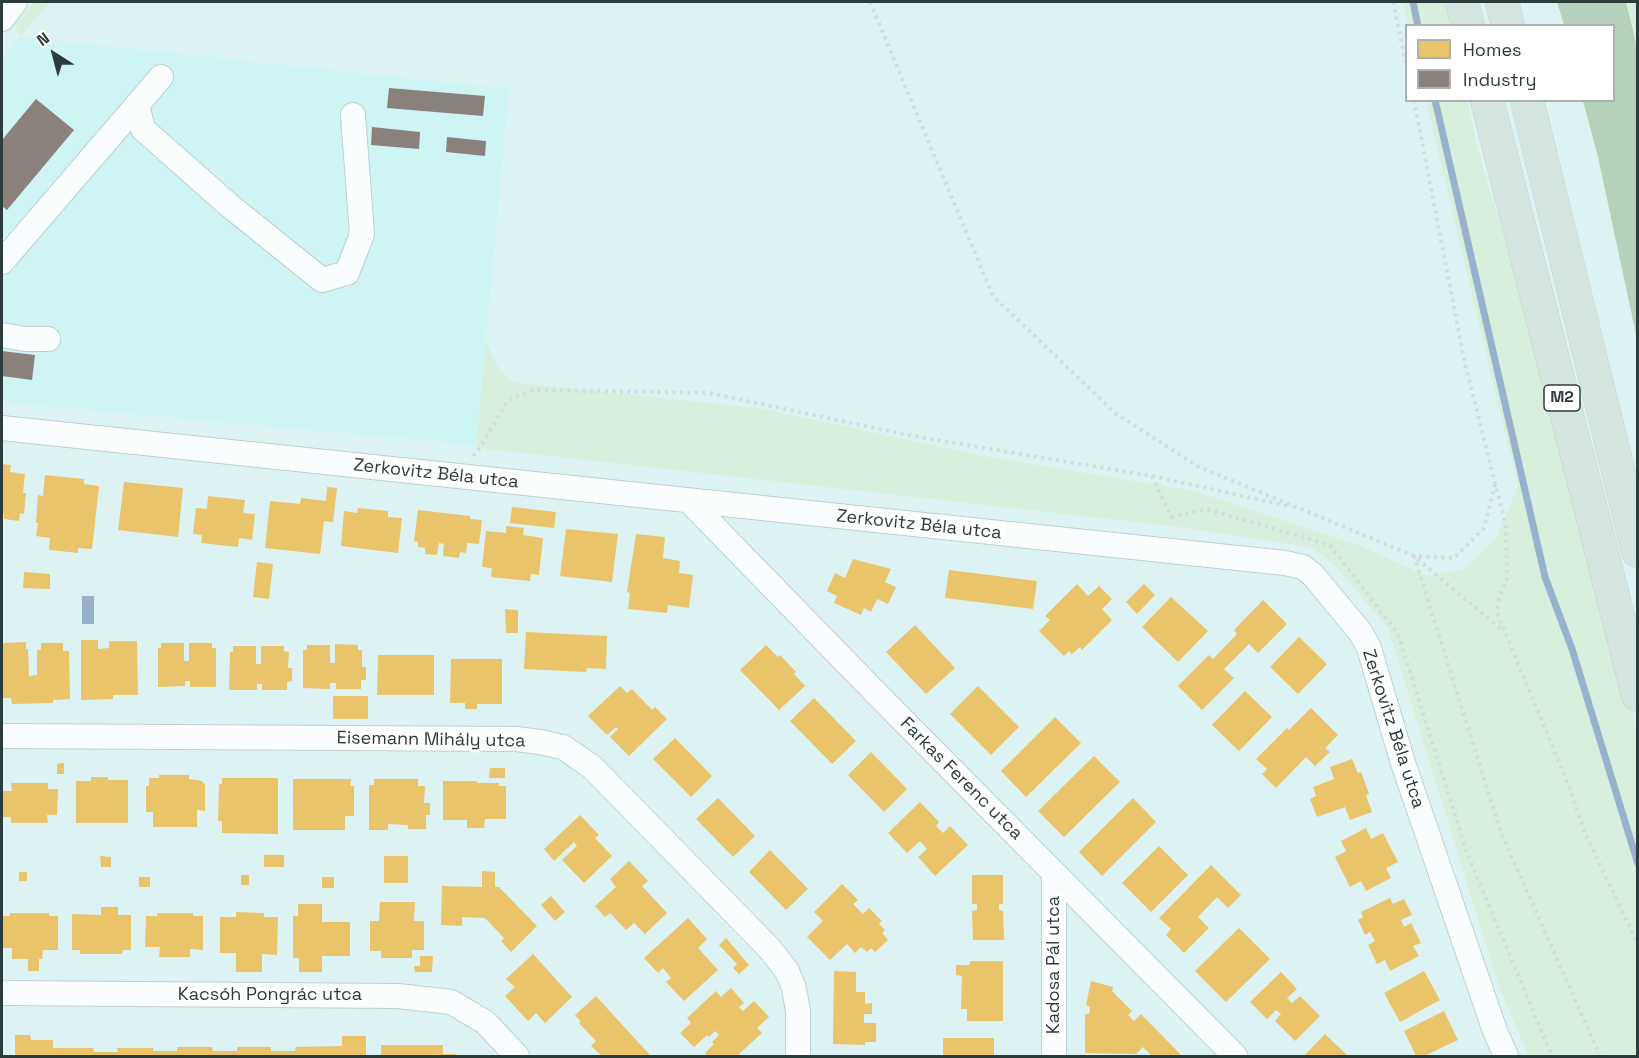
<!DOCTYPE html>
<html>
<head>
<meta charset="utf-8">
<style>
	body { margin:0 }
	#map { position:relative; width:1639px; height:1058px; overflow:hidden; background:#ddf3f3; font-family:"Space Grotesk",sans-serif }
	canvas { display:block }
	.frame { position:absolute; inset:0; border:3px solid #2c3b3b; pointer-events:none }
	.legend { position:absolute; left:1405px; top:24px; width:210px; height:78px; box-sizing:border-box; background:#fff; border:2px solid #abb1b1; margin:0; padding:8px 10px; list-style:none; font-size:18px; color:#2c3b3b }
	.legend li { display:flex; align-items:center; gap:12px; height:30px }
	.legend b { width:30px; border:2px solid #abb1b1 }
	.north { position:absolute; left:24px; top:24px; width:60px; height:60px; -webkit-text-stroke:4px #fff; paint-order:stroke; rotate:324deg; font-size:16px; font-weight:700; line-height:24px; text-align:center; color:#2c3b3b }
	.north::after { content:''; display:block; margin:auto; width:21px; height:27px; background:#2c3b3b; clip-path:polygon(50% 0,100% 100%,50% 72%,0 100%) }
</style>
</head>
<body>
<div id="map">
<canvas width="1639" height="1058"></canvas>
<div class="frame"></div>
<ul class="legend">
<li><b style="height:16px;background:#e9c46a"></b>Homes</li>
<li><b style="height:16px;background:#8a817c"></b>Industry</li>
</ul>
<div class="north">N</div>
</div>
<script>
const c = document.querySelector('canvas').getContext('2d');
c.lineJoin = 'round';
function fillPath(path, color) {
  c.fillStyle = color;
  c.fill(path, 'evenodd');
}
function shape(rows) {
  const path = new Path2D();
  for (const r of rows) {
    path.moveTo(r[0], r[1]);
    for (let i = 2; i < r.length; i += 2) path.lineTo(r[i], r[i + 1]);
  }
  return path;
}
function stroke(path, color, width, dash) {
  c.strokeStyle = color;
  c.lineWidth = width;
  c.lineCap = dash ? 'butt' : 'round';
  c.setLineDash(dash || []);
  c.stroke(path);
}
function drawText(font, color, halo, rows, align = 'center') {
  c.font = font + ' "Space Grotesk",sans-serif';
  c.lineWidth = 6;
  c.setLineDash([]);
  c.textBaseline = 'middle';
  c.strokeStyle = halo;
  c.fillStyle = color;
  for (const [text, x, y, turn = 0] of rows) {
    c.save();
    c.translate(x, y);
    c.rotate((+turn || 0) * Math.PI / 180);
    c.textAlign = isNaN(turn) ? turn : align;
    if (halo) c.strokeText(text, 0, 0);
    c.fillText(text, 0, 0);
    c.restore();
  }
}
const built = shape([
	[20,37,509,89,476,445,2,402,2,59]
]);
const green = shape([
	[34,2,50,2,20,37,15,24],
	[1403,2,1445,2,1450,25,1408,25],
	[1626,2,1637,2,1637,47],
	[1426,101,1467,101,1479,154,1544,372,1637,732,1637,1056,1529,1056,1499,987,1388,628,1335,566,1321,554,1309,547,1172,526,480,448,476,445,486,342,496,364,511,382,764,409,988,457,1194,491,1363,547,1427,576,1464,569,1496,538,1518,487]
]);
const forest = shape([
	[1557,2,1626,2,1637,47,1637,339,1598,157,1583,101,1614,100,1614,26,1564,25]
]);
const water = shape([
	[82,596,94,596,94,624,82,624]
]);
const homes = shape([
	[2,464,11,465,10,472,25,474,23,493,26,493,24,514,20,513,19,521,4,519,4,514,2,513],
	[45,475,84,479,84,484,99,486,92,549,78,548,78,553,49,550,50,538,36,536,38,523,36,523,38,495,43,496],
	[124,482,183,488,178,537,118,530],
	[327,487,337,488,333,522,324,521,320,554,265,548,270,501,300,504,301,498,326,501],
	[208,496,245,500,243,513,255,514,252,540,239,538,238,547,201,543,202,535,193,534,196,508,207,509],
	[512,507,556,512,554,528,510,523],
	[358,508,388,511,388,517,402,518,398,553,341,546,344,511,357,513],
	[418,510,470,516,470,519,482,520,479,544,467,543,466,553,460,552,459,558,443,556,444,544,439,543,437,555,425,554,425,548,418,547,418,542,414,541],
	[506,526,524,528,523,535,543,538,539,575,531,574,530,581,491,577,492,568,482,567,486,531,506,533],
	[566,529,618,534,612,582,560,576],
	[636,534,665,537,663,558,680,561,679,573,693,575,689,608,668,605,667,613,628,609,630,593,627,592],
	[853,559,891,569,885,582,896,587,888,604,877,599,871,612,864,608,861,615,834,603,837,596,827,591,835,573,845,578],
	[257,562,273,564,269,599,253,597],
	[949,570,1037,581,1033,609,945,598],
	[24,572,50,574,50,589,23,588],
	[1077,584,1088,596,1099,586,1112,599,1102,609,1112,620,1082,650,1080,647,1072,654,1069,651,1064,656,1039,631,1050,620,1045,616],
	[1144,584,1155,595,1137,614,1126,602],
	[1171,597,1208,631,1178,662,1142,627],
	[1263,600,1287,624,1258,653,1249,644,1224,669,1234,678,1202,710,1178,686,1209,655,1213,659,1237,634,1234,630],
	[505,609,518,610,518,633,506,633],
	[915,625,955,668,926,694,886,652],
	[526,632,607,636,606,669,587,668,586,672,524,669],
	[1299,637,1327,664,1298,694,1270,667],
	[81,640,98,640,98,649,109,648,109,641,137,641,138,695,113,695,113,699,81,700],
	[26,642,26,649,28,649,29,676,37,675,37,650,41,650,41,643,63,643,63,651,69,651,70,699,53,700,53,703,12,704,11,698,2,698,3,643],
	[161,643,184,643,184,661,189,661,189,643,212,643,212,648,216,648,216,687,190,687,190,681,185,681,185,686,158,687,158,648,161,648],
	[335,644,358,645,358,650,362,650,362,667,366,667,366,680,361,680,361,689,336,689,336,683,330,683,330,689,303,688,303,650,307,650,307,645,330,645,330,663,335,663],
	[766,645,778,657,780,655,796,672,794,674,805,686,779,710,740,670],
	[233,646,256,646,256,664,261,664,261,646,284,646,284,651,289,652,288,668,292,668,292,681,287,682,287,690,262,690,262,684,257,684,257,690,229,690,230,652,233,652],
	[378,655,434,655,434,695,377,695],
	[451,659,502,659,502,704,477,704,477,709,465,709,465,703,450,703],
	[620,686,627,693,632,689,652,710,655,707,667,719,629,756,610,737,618,729,616,727,607,735,588,716],
	[978,686,1019,727,991,755,950,714],
	[1245,691,1272,717,1239,751,1212,725],
	[333,696,368,696,368,719,333,719],
	[814,698,856,741,832,764,790,721],
	[1311,708,1338,735,1325,748,1330,752,1315,766,1306,757,1276,788,1262,774,1267,769,1256,759,1287,728,1289,730],
	[1055,717,1081,743,1026,797,1001,771],
	[675,738,712,776,691,797,653,759],
	[871,752,907,789,884,812,848,775],
	[1094,756,1120,782,1064,837,1038,811],
	[1352,759,1358,773,1361,772,1369,794,1366,795,1372,812,1350,820,1345,807,1317,817,1310,799,1316,796,1313,787,1334,779,1330,767],
	[64,763,64,774,57,774,57,764],
	[490,768,505,768,505,778,489,778],
	[159,775,189,775,189,779,202,781,205,785,205,811,197,810,197,827,153,827,153,812,146,812,146,786,149,786,149,778,159,778],
	[91,777,108,777,108,780,128,780,128,823,76,823,76,781,91,781],
	[222,778,278,778,278,834,222,833,222,821,218,821,219,784,222,784],
	[293,779,351,779,350,786,354,786,354,816,345,816,345,830,293,830],
	[374,779,418,779,418,786,425,786,424,803,430,803,430,815,426,815,426,829,408,829,408,825,388,824,388,830,369,830,369,785,374,785],
	[443,781,477,781,477,783,499,783,499,786,506,786,506,819,485,819,484,828,467,828,467,820,443,820],
	[11,783,48,783,48,789,58,789,57,815,47,815,48,823,11,823,11,817,2,817,2,791,12,791],
	[718,798,755,836,733,857,696,819],
	[1133,798,1156,822,1102,876,1079,852],
	[920,802,939,822,936,826,943,833,950,826,968,845,935,876,918,857,927,849,920,841,907,853,888,833],
	[580,815,599,835,595,838,612,856,584,883,562,860,577,846,574,842,554,861,544,849],
	[1366,828,1371,839,1383,833,1398,862,1386,868,1391,878,1366,891,1361,881,1350,887,1335,857,1346,851,1341,841],
	[1159,846,1188,875,1151,912,1122,883],
	[770,850,808,889,786,910,749,872],
	[264,855,284,855,284,867,264,867],
	[100,856,111,857,111,867,101,867],
	[384,856,408,856,408,883,384,883],
	[629,861,648,881,642,886,667,913,645,934,634,923,626,930,610,913,605,917,595,906,616,887,610,879],
	[1211,865,1241,895,1228,908,1217,897,1198,917,1209,928,1184,953,1166,935,1171,929,1159,918],
	[482,871,495,872,495,887,499,887,537,926,511,952,501,941,504,938,485,918,462,917,462,926,441,925,442,886,482,887],
	[19,872,27,872,27,881,19,881],
	[241,875,249,875,249,885,241,885],
	[972,875,1003,875,1003,904,999,904,999,910,1003,911,1004,940,973,940,972,911,977,910,977,904,972,904],
	[139,877,150,877,150,887,139,887],
	[322,877,334,877,334,888,322,888],
	[842,884,858,900,853,904,863,914,869,908,882,921,879,924,885,930,882,933,888,940,875,952,871,948,867,952,861,947,855,953,847,944,830,960,807,937,823,921,814,912],
	[551,896,565,912,555,921,541,905],
	[1390,898,1393,904,1404,899,1412,915,1401,920,1404,927,1411,923,1421,943,1413,946,1419,956,1390,971,1385,960,1377,964,1368,945,1375,941,1370,932,1365,935,1358,920,1363,917,1361,912],
	[380,902,415,902,414,921,424,921,424,950,412,950,412,958,381,958,381,951,370,951,370,921,379,921],
	[298,904,322,904,322,922,350,922,350,956,322,956,322,972,299,972,299,958,293,958,293,916,298,916],
	[101,907,118,907,118,915,131,915,131,950,123,950,122,954,80,954,80,950,72,950,72,914,101,915],
	[236,912,264,913,264,917,278,917,277,955,262,954,262,972,236,972,236,953,220,953,220,917,236,917],
	[10,913,49,913,49,916,58,916,58,950,43,950,42,959,39,959,39,971,28,971,28,959,12,959,12,948,2,948,2,916,10,916],
	[157,913,193,913,193,916,203,916,203,950,190,949,190,957,159,957,160,947,145,947,146,916,157,916],
	[688,918,707,939,698,948,718,970,684,1001,666,982,671,978,663,968,658,973,644,958],
	[1239,928,1270,959,1226,1002,1195,971],
	[726,938,749,965,739,974,733,968,737,964,719,945],
	[533,954,572,997,545,1023,536,1013,528,1021,505,996,515,987,506,979],
	[420,956,433,956,432,972,415,972,414,966,420,966],
	[970,961,1003,961,1003,1021,967,1021,967,1009,961,1009,962,976,956,975,956,965,969,965],
	[834,971,856,972,856,992,865,992,865,1004,872,1003,872,1014,864,1014,864,1023,876,1023,876,1042,865,1042,865,1045,833,1044],
	[1424,971,1440,1000,1400,1022,1384,993],
	[1281,972,1297,989,1287,998,1292,1003,1300,996,1320,1016,1295,1041,1275,1021,1281,1014,1276,1010,1267,1019,1250,1002],
	[1091,981,1113,987,1112,991,1132,1011,1128,1015,1134,1021,1141,1014,1182,1056,1152,1056,1143,1047,1136,1054,1085,1053,1085,1014,1089,1014,1090,1007,1086,1005],
	[731,988,744,1003,739,1007,743,1011,754,1001,769,1017,757,1028,762,1033,737,1056,708,1056,705,1053,714,1044,712,1042,719,1035,715,1031,709,1037,707,1035,694,1047,680,1033,691,1023,687,1018,716,991,721,997],
	[596,996,626,1029,651,1056,602,1056,591,1046,596,1041,579,1023,581,1022,575,1015],
	[1444,1011,1458,1040,1424,1056,1416,1056,1404,1031],
	[1325,1034,1348,1056,1304,1056],
	[15,1035,30,1035,31,1040,53,1040,53,1048,93,1048,94,1052,118,1052,117,1048,153,1048,153,1051,177,1051,177,1047,212,1047,213,1051,237,1051,237,1047,271,1047,271,1051,295,1051,296,1047,342,1046,342,1036,366,1036,366,1056,15,1056],
	[943,1038,994,1038,994,1056,943,1056],
	[381,1045,443,1045,443,1054,456,1054,459,1056,381,1056]
]);
const industry = shape([
	[389,88,485,96,483,116,387,108],
	[36,99,74,130,7,210,2,206,2,140],
	[372,127,420,132,419,149,371,145],
	[447,137,486,141,485,156,446,152],
	[2,351,35,355,32,380,2,376]
]);
const stream = shape([
	[1413,2,1418,26],
	[1435,100,1545,577,1572,649,1638,864]
]);
const path = shape([
	[870,2,993,296,1115,413,1197,466,1414,556,1503,631],
	[1393,2,1406,63],
	[1414,100,1465,364,1506,526,1507,579,1499,599,1497,613,1571,791,1585,833,1638,944],
	[473,456,480,448,508,400,534,390,709,393,908,435,1152,476,1292,507],
	[1152,476,1171,517,1206,509,1330,545,1398,634,1467,853,1552,1056],
	[1495,484,1484,528,1454,558,1414,556,1501,833,1600,1056]
]);
const minor = shape([
	[2,19,15,2],
	[137,105,143,129,230,206,322,280,347,273,362,234,353,115],
	[2,262,161,77],
	[2,335,25,339,48,339],
	[2,428,1285,563,1303,567,1313,575,1361,633,1369,648,1403,763,1495,1031,1506,1056],
	[689,501,873,690,1235,1056],
	[2,736,516,739,540,742,563,747,592,767,769,948,787,971,794,988,798,1011,798,1056],
	[2,993,398,996,451,1002,485,1022,517,1056],
	[1054,1056,1054,873]
]);
const highway = shape([
	[1462,2,1468,26],
	[1502,2,1508,26],
	[1487,100,1638,695],
	[1527,100,1638,551]
]);
const shields = [
	[1562,398,36]
];
const shieldNames = [
	["M2",1562,398]
];
const streetNames = [
	["Zerkovitz Béla utca",436,474,6],
	["Zerkovitz Béla utca",919,525,6],
	["Zerkovitz Béla utca",1393,729,72],
	["Eisemann Mihály utca",431,740,1],
	["Farkas Ferenc utca",961,779,45],
	["Kadosa Pál utca",1054,965,-90],
	["Kacsóh Pongrác utca",270,995]
];
fillPath(built, '#cef4f4');
fillPath(green, '#d7efdc');
fillPath(forest, '#b6d1bb');
fillPath(water, '#98b2ce');
fillPath(homes, '#e9c46a');
fillPath(industry, '#8a817c');
stroke(stream, '#98b2ce', 7);
stroke(minor, '#bfd0d0', 26);
stroke(highway, '#c5d0d0', 34);
stroke(path, '#d5dbdb', 4, [3, 4.5]);
stroke(minor, '#fafdfd', 24);
stroke(highway, '#d7e5e1', 33);
for (const [x, y, w] of shields) {
  const box = new Path2D();
  box.roundRect(x - w / 2, y - 13, w, 26, 4.5);
  c.fillStyle = '#fff';
  c.fill(box);
  stroke(box, '#2c3b3b', 1.5);
}
drawText('bold 16px', '#2c3b3b', null, shieldNames);
drawText('18px', '#2c3b3b', '#fff', streetNames);
</script>
</body>
</html>
